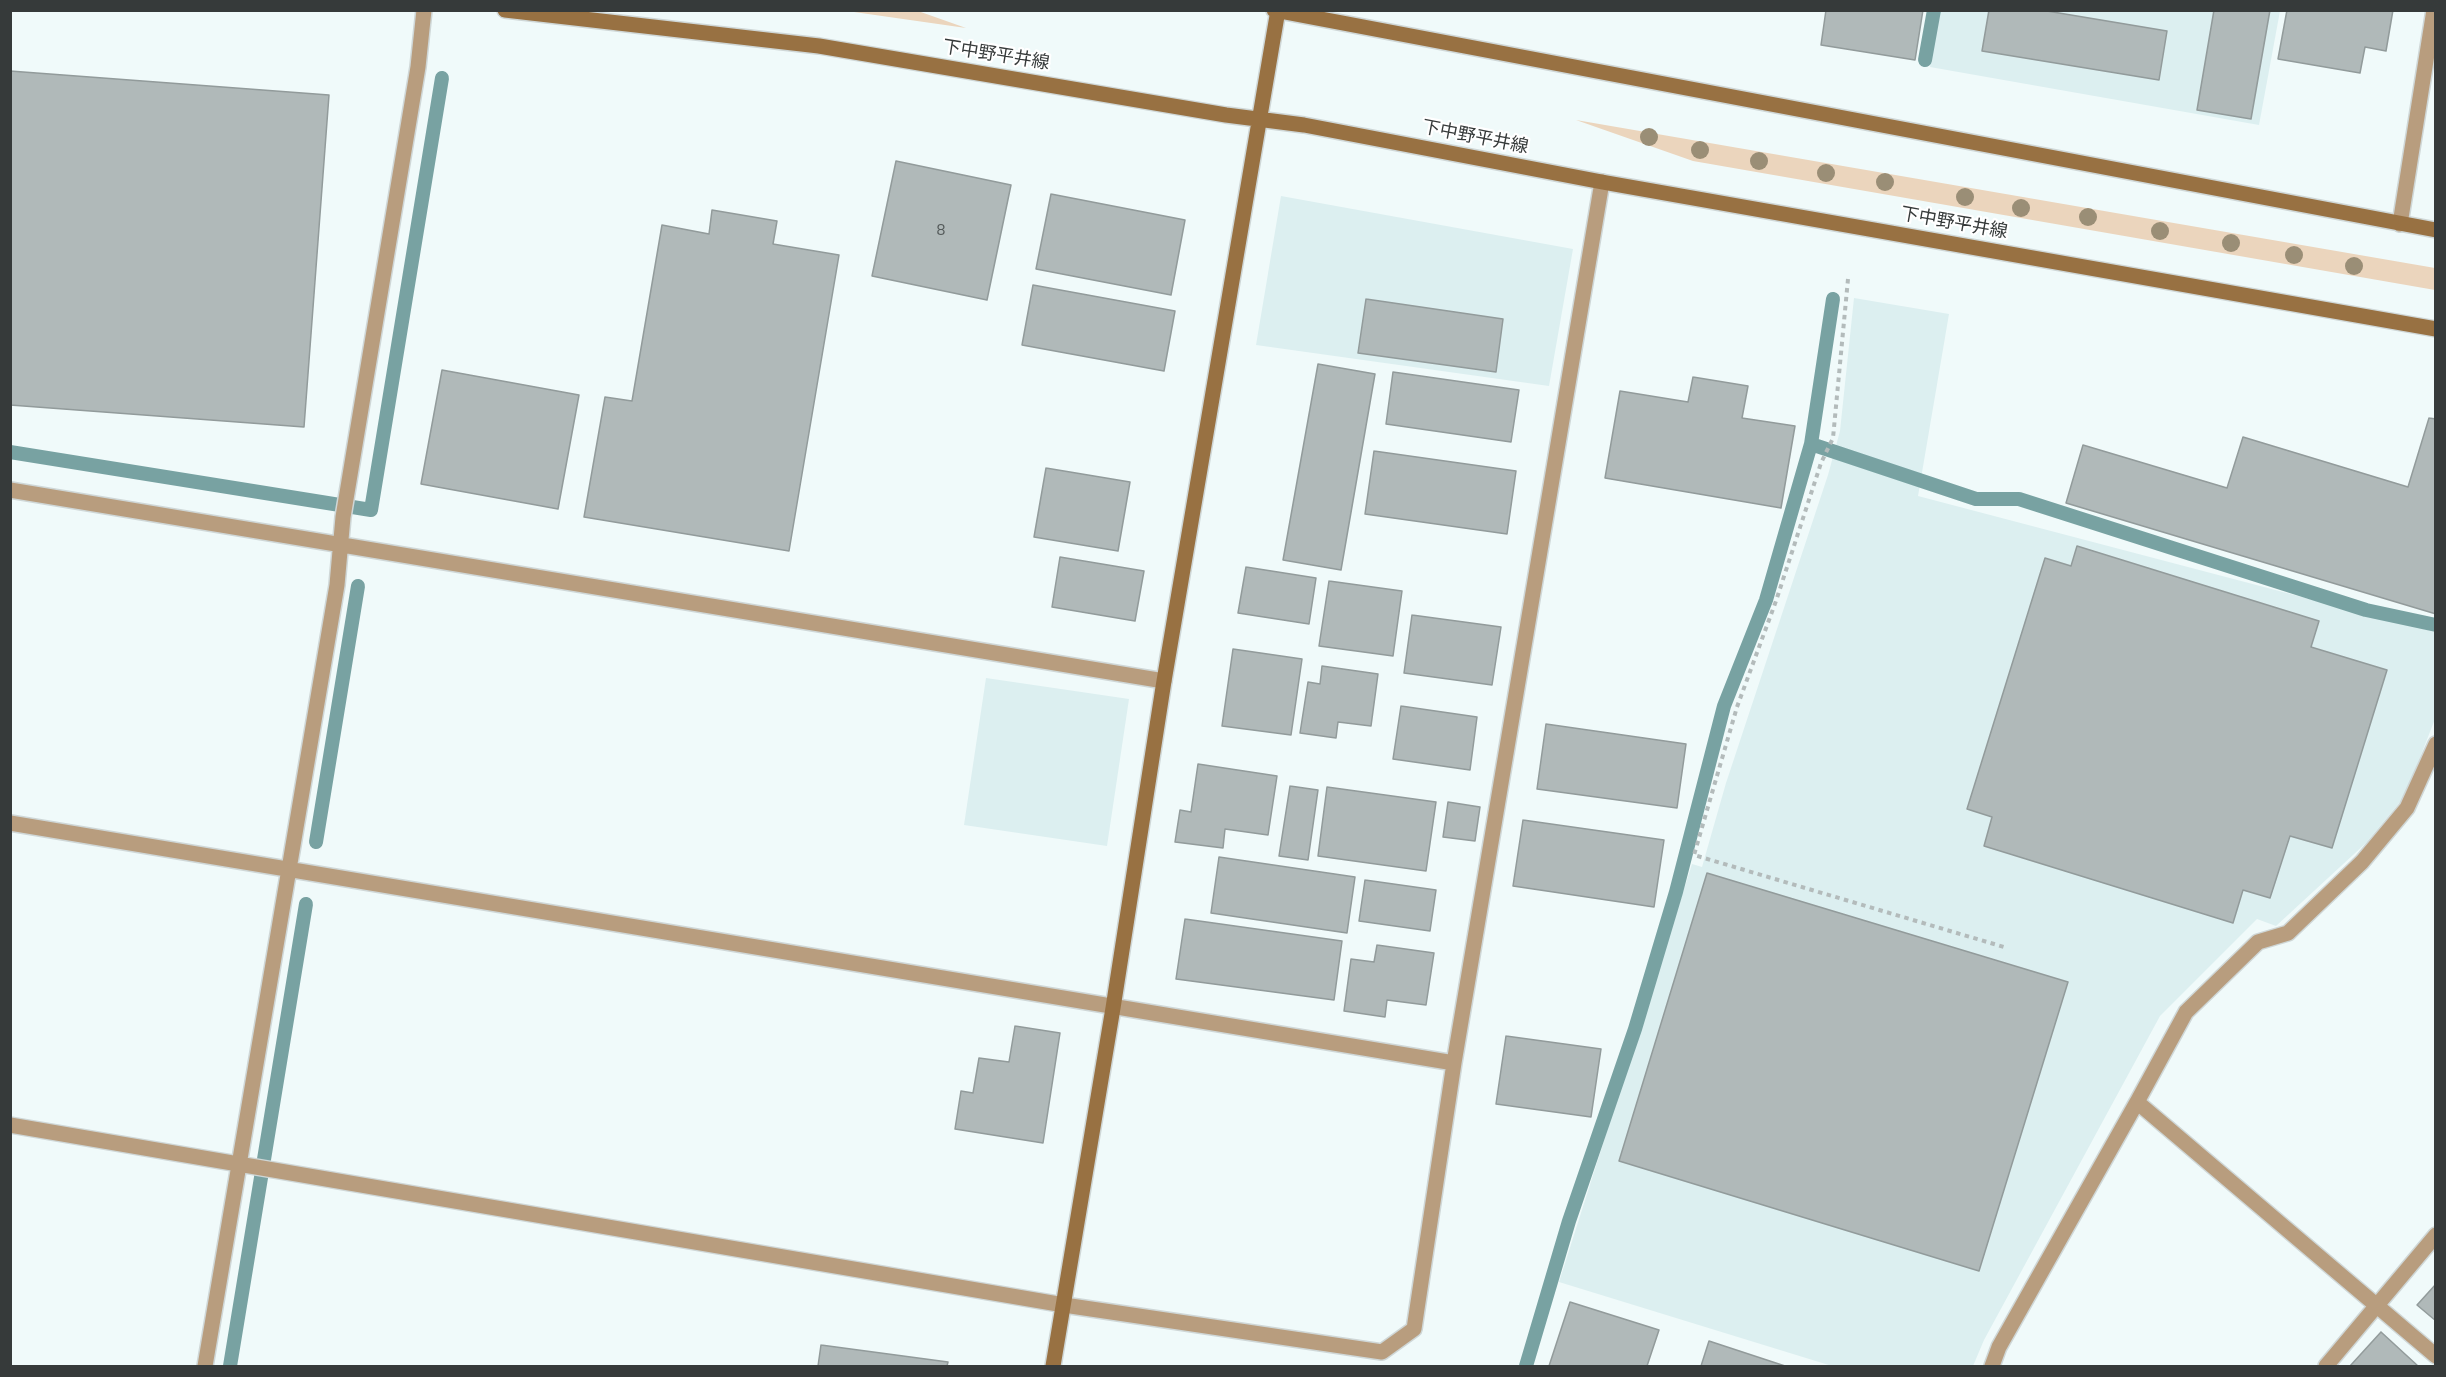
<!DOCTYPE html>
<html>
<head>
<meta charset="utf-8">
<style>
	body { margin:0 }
	#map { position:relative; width:2446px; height:1377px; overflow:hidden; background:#f0fafa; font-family:"Titillium Web",sans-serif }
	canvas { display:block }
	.frame { position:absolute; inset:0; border:12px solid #363a3a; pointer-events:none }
</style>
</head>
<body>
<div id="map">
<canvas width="2446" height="1377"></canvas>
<div class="frame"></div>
</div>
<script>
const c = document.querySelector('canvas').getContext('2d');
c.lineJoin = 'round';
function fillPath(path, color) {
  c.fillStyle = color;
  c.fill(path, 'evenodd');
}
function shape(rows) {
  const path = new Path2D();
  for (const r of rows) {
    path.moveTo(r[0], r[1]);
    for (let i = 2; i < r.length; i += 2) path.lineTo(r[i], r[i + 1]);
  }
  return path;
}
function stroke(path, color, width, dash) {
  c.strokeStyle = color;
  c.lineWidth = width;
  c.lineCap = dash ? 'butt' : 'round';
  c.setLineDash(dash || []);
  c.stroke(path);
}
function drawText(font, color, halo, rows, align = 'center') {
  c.font = font + ' "Titillium Web","Noto Sans JP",sans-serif';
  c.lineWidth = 4.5;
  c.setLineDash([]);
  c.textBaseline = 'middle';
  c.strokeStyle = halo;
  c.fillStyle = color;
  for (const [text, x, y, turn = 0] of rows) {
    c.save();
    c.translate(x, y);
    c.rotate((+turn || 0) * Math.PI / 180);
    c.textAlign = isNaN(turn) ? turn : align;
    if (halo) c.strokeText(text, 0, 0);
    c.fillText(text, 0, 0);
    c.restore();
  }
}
const built = shape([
	[1940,11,2280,11,2259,125,1930,67],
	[1281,196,1573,249,1549,386,1256,345],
	[1854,298,1949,314,1918,496,2435,632,2435,719,2405,796,2366,843,2276,926,2257,919,2160,1016,1984,1340,1973,1366,1832,1366,1559,1282,1692,864,1702,867,1726,783,1828,475,1840,431],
	[986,678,1129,699,1107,846,964,825]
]);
const green = shape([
	[847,11,918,11,966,28],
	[1576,120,2435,268,2435,290,1693,161]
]);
const stream = shape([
	[1925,60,1934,10],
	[1811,444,1976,499,2019,499,2366,610,2436,625],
	[10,452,371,510,442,78],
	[316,842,358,586],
	[230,1366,306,904],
	[1526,1366,1569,1221,1635,1029,1676,892,1724,706,1766,600,1811,444,1833,299]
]);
const building = shape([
	[1826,10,1923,10,1915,60,1821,45,1826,10],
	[1989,10,2041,10,2167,31,2159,80,1982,51,1989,10],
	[2214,10,2270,10,2251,119,2197,110,2214,10],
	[2287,10,2393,10,2386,51,2365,47,2360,73,2278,59,2287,10],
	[10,71,329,95,304,427,10,405,10,71],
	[896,161,1011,185,987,300,872,276,896,161],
	[1051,194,1185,220,1171,295,1036,269,1051,194],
	[712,210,777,221,773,244,839,255,789,551,584,517,605,397,632,401,662,225,709,234,712,210],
	[1033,285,1175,311,1164,371,1022,345,1033,285],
	[1366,299,1503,319,1496,372,1358,353,1366,299],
	[1318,364,1375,374,1341,570,1283,560,1318,364],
	[442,370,579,395,558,509,421,484,442,370],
	[1393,372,1519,390,1511,442,1386,424,1393,372],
	[1693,377,1748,386,1742,418,1795,426,1781,508,1605,478,1620,391,1688,402,1693,377],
	[2429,418,2436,419,2436,614,2066,503,2083,445,2227,488,2243,437,2408,487,2429,418],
	[1374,451,1516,471,1507,534,1365,514,1374,451],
	[1046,468,1130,482,1118,551,1034,537,1046,468],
	[2077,546,2319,621,2311,647,2387,670,2332,848,2290,836,2270,898,2243,890,2233,923,1984,846,1992,817,1967,809,2045,558,2071,566,2077,546],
	[1060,557,1144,571,1135,621,1052,607,1060,557],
	[1246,567,1316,578,1309,624,1238,613,1246,567],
	[1329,581,1402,591,1393,656,1319,646,1329,581],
	[1412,615,1501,627,1492,685,1404,673,1412,615],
	[1233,649,1302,659,1291,735,1222,726,1233,649],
	[1322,666,1378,674,1371,726,1338,722,1336,738,1300,733,1308,682,1320,684,1322,666],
	[1401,706,1477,717,1470,770,1393,759,1401,706],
	[1546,724,1686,744,1677,808,1537,789,1546,724],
	[1198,764,1277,776,1268,835,1225,829,1223,848,1175,842,1180,810,1191,812,1198,764],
	[1290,786,1318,790,1308,860,1279,856,1290,786],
	[1327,787,1436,802,1426,871,1318,856,1327,787],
	[1448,802,1480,807,1475,841,1443,837,1448,802],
	[1523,820,1664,840,1654,907,1513,886,1523,820],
	[1219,857,1355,877,1347,933,1211,913,1219,857],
	[1707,873,2068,982,1979,1271,1619,1161,1707,873],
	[1365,880,1436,890,1430,931,1359,921,1365,880],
	[1185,919,1342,941,1334,1000,1176,979,1185,919],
	[1377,945,1434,953,1426,1005,1387,1000,1385,1017,1344,1011,1351,959,1374,962,1377,945],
	[1015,1026,1060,1033,1043,1143,955,1129,961,1091,973,1093,979,1058,1009,1062,1015,1026],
	[1506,1036,1601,1049,1591,1117,1496,1104,1506,1036],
	[2436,1284,2436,1321,2417,1305,2436,1284],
	[1570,1302,1659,1330,1647,1366,1549,1366,1570,1302],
	[2381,1332,2418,1366,2350,1366,2381,1332],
	[1709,1341,1785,1366,1701,1366,1709,1341],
	[821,1345,948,1362,947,1366,818,1366,821,1345]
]);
const path = shape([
	[1848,279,1833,438,1821,463,1776,601,1737,707,1694,855,2004,947]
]);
const street = shape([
	[2400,224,2434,10],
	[10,490,1164,681],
	[10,823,1454,1063],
	[2137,1102,2186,1012,2258,942,2288,933,2362,862,2407,808,2436,744],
	[10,1125,1064,1305,1382,1352,1414,1329,1454,1063,1602,182],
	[205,1366,337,585,343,517,418,67,424,10],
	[1992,1366,1999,1347,2137,1102,2436,1356],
	[2326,1366,2436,1235]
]);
const secondary = shape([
	[505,10,819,46,1226,115,1304,125,1602,182,2436,329],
	[1274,10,2436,230],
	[1053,1366,1113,1008,1164,681,1278,10]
]);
const trees = [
	[1649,137],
	[1700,150],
	[1759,161],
	[1826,173],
	[1885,182],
	[1965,197],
	[2021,208],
	[2088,217],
	[2160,231],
	[2231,243],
	[2294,255],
	[2354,266]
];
const numberNames = [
	["8",941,231]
];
const streetNames = [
	["下中野平井線",996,56,9],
	["下中野平井線",1475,138,11],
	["下中野平井線",1954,224,10]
];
fillPath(built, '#dceff0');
fillPath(green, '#ebd5bd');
stroke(stream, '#78a2a2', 14);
fillPath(building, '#b0b9b9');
stroke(building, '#929b9b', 1.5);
stroke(street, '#cfd7d7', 18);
stroke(secondary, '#cfd7d7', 18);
stroke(path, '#b3bbbb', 4, [4.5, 4.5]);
stroke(street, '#b89d7e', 15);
stroke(secondary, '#987142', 15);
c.fillStyle = '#9a8e76';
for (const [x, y] of trees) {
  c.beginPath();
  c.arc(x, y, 9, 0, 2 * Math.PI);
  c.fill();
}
drawText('15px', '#545a5a', null, numberNames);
drawText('18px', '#363a3a', '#fff', streetNames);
</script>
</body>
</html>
